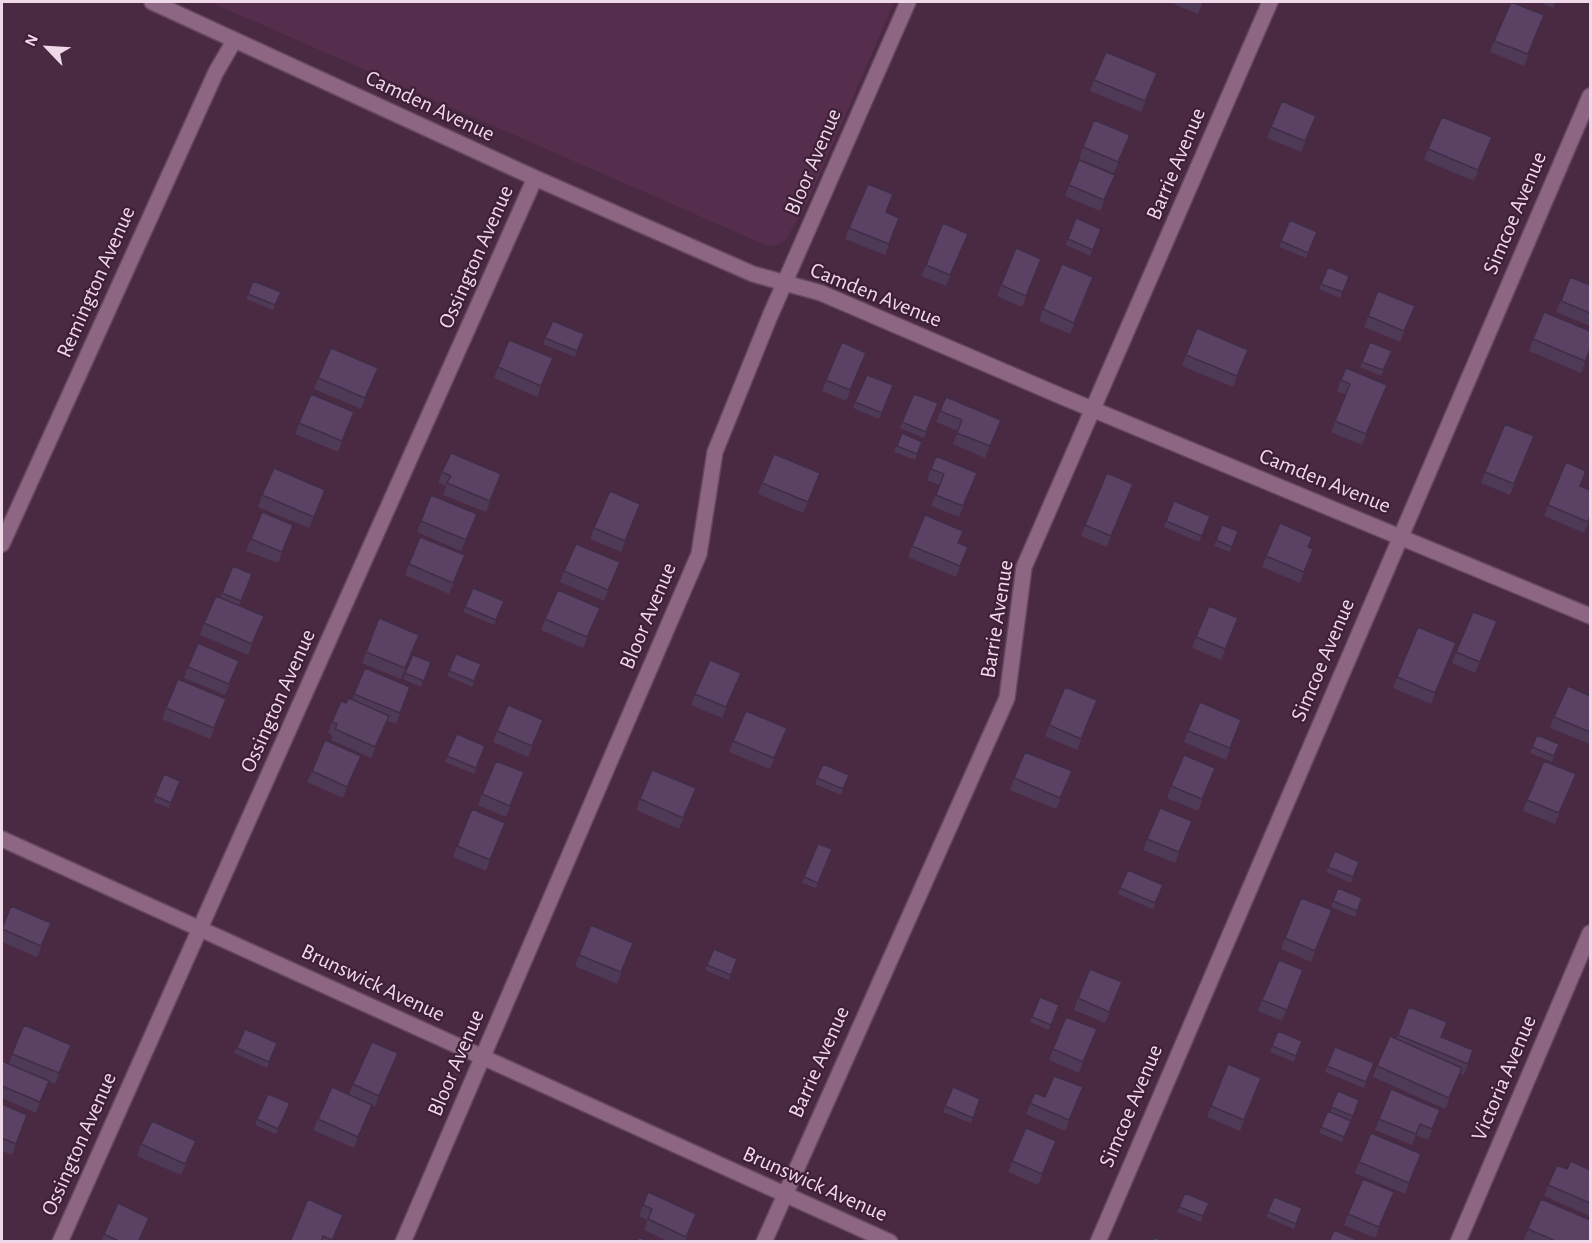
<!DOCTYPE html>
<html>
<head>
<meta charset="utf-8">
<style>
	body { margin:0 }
	#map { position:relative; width:1592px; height:1243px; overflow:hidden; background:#4a2943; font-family:"Alegreya Sans",sans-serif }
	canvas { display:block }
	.frame { position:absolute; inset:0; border:3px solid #efd9e8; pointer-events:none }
	.north { position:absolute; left:18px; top:18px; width:60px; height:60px; -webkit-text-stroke:4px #3f1f38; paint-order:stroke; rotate:295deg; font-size:16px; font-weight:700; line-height:24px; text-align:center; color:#efd9e8 }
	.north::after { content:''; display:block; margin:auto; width:21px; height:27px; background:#efd9e8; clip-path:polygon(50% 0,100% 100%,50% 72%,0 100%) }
</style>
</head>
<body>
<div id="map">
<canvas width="1592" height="1243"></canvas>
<div class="frame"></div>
<div class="north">N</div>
</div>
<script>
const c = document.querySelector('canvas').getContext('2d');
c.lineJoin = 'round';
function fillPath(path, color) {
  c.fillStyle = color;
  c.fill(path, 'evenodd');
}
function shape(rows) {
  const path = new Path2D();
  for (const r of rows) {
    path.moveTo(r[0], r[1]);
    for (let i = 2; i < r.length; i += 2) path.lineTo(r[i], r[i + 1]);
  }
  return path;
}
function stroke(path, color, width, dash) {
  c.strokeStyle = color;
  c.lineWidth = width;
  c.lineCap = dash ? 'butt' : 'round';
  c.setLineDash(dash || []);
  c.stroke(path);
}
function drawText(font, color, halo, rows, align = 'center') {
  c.font = font + ' "Alegreya Sans",sans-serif';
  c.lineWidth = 4.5;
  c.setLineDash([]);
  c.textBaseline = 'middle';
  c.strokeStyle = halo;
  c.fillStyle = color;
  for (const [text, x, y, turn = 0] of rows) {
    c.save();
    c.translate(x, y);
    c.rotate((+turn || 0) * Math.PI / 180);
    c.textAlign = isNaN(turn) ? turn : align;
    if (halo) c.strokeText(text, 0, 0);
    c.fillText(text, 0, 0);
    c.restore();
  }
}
const built = shape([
	[210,2,894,2,807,204,786,239,780,244,768,246]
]);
const minor = shape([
	[152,2,535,178,753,274,821,293,1063,397,1590,616],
	[2,544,216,72,234,41],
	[2,839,890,1242],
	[60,1242,535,178],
	[403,1242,699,554,715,452,770,316,908,2],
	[764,1242,1007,698,1024,567,1270,2],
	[1098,1242,1590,96],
	[1458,1242,1590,933]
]);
const wall = shape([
	[1169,2,1203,2,1198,14],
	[1539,2,1556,2,1553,8],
	[1544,15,1524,66,1490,52,1494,41],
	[1094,80,1153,84,1141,112,1090,91],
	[1271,127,1312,127,1301,152,1267,138],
	[1126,146,1114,173,1079,159,1083,147],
	[1488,148,1474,181,1424,160,1428,149],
	[1115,175,1100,211,1065,196,1069,185],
	[886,212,895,229,885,255,845,239,849,228],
	[1076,218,1101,229,1090,256,1066,245],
	[1290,220,1317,232,1306,258,1279,247],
	[968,234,946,286,921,276,926,265],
	[1328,267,1349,276,1340,298,1319,289],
	[1037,270,1022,307,997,296,1001,285],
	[1570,277,1590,285,1590,326,1556,312],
	[253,281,281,292,273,310,246,299],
	[1089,289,1070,334,1039,321,1043,309],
	[1378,291,1415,306,1400,342,1364,327],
	[553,321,584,334,575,357,543,344],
	[1533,339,1590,351,1581,373,1529,351],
	[1370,342,1392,351,1381,376,1360,367],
	[1248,350,1233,387,1182,366,1186,355],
	[866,353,846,401,822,391,826,380],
	[553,358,537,397,494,378,498,367],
	[378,368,361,409,314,389,318,378],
	[867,375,893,385,879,419,853,408],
	[1341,380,1383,396,1362,445,1331,432,1346,395,1337,391],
	[946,397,1001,420,985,458,953,444,958,431,936,422],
	[938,403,924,438,900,428,902,422],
	[354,412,338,452,295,434,299,423],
	[902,433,922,442,915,460,894,452],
	[1530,447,1510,495,1481,483,1485,472],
	[931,469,977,473,959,517,931,506,940,485,927,480],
	[442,472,497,485,486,512,443,495,446,486,438,483],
	[762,483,816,484,803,513,758,494],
	[1133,484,1107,547,1081,536,1085,525],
	[1581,486,1590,518,1584,533,1544,516,1548,505],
	[262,495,321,501,309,528,258,507],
	[1174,501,1210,516,1199,542,1164,527],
	[477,514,461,551,417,532,421,521],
	[636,515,621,552,590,539,594,528],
	[293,525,278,563,246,551,251,539],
	[1222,525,1238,531,1230,552,1214,546],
	[912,546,964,558,956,577,908,557],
	[1308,547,1313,549,1300,583,1262,567,1266,556],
	[409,564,461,566,449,594,405,575],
	[233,566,252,574,239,606,264,616,248,655,200,635,204,623,220,598],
	[564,571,616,573,604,601,560,582],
	[473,588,504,601,494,625,463,612],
	[600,608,583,648,541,630,545,619],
	[1234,629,1221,660,1192,648,1196,637],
	[1493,632,1475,673,1452,663,1456,652],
	[1456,643,1431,704,1393,688,1397,677],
	[415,646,401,679,362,663,366,652],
	[456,654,481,664,472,687,447,676],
	[413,655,431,662,421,687,403,679],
	[188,667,235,672,225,695,184,678],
	[365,668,406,698,396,724,387,721,371,758,331,740,332,735,328,733,332,722,346,703,352,700],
	[741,673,722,718,691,705,695,694],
	[1590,696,1590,744,1550,728,1554,717],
	[1097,700,1077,750,1045,736,1049,725],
	[166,708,222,711,210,739,162,719],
	[1241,720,1226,760,1184,742,1188,731],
	[787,728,770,769,729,752,733,741],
	[497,731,539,731,528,757,493,742],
	[457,734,485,746,474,774,445,762],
	[1537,735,1559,744,1552,762,1530,753],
	[357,767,343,798,307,782,312,771],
	[1215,768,1198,811,1167,798,1171,786],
	[164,774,180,781,169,808,153,802],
	[1576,774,1555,824,1523,811,1527,800],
	[849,775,841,795,815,784,817,778],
	[1014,778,1068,782,1056,809,1010,790],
	[520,783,506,817,478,805,482,794],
	[640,799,692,799,679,829,636,810],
	[1192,821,1175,863,1143,850,1147,839],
	[505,823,486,871,453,857,457,846],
	[818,844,832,849,816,888,802,883],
	[1335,851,1359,862,1351,883,1326,872],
	[1128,870,1163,885,1153,909,1118,894],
	[1338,888,1362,898,1355,917,1331,907],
	[1332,910,1311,962,1281,949,1285,938],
	[51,923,37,957,2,942,2,929],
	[633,943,617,984,575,966,579,955],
	[714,949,737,959,729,980,705,970],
	[1299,981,1282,1021,1258,1011,1262,1000],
	[1122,982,1105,1023,1074,1010,1078,998],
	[1059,1005,1049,1030,1030,1022,1032,1017],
	[1409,1007,1469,1062,1464,1075,1460,1073,1445,1109,1373,1077,1377,1066,1396,1039],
	[245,1029,277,1043,267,1068,234,1053],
	[1097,1029,1079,1073,1049,1060,1053,1049],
	[1278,1031,1302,1041,1294,1062,1270,1052],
	[1335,1047,1374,1063,1364,1088,1325,1072],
	[398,1053,375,1107,372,1105,354,1148,313,1130,318,1119,349,1094,353,1084],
	[12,1054,67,1056,55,1084,48,1081,36,1113,2,1098,2,1061,9,1064],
	[953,1087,980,1099,971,1123,943,1112],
	[1083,1087,1065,1131,1026,1114,1035,1093,1045,1097],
	[1257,1090,1240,1131,1207,1117,1211,1106],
	[1338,1091,1359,1100,1342,1142,1319,1133,1328,1111,1330,1112],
	[290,1103,276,1134,255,1125,257,1119],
	[2,1104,27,1115,12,1155,2,1151],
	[1440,1110,1428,1140,1416,1135,1412,1145,1375,1130,1379,1119],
	[1056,1141,1038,1185,1008,1172,1012,1161],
	[141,1144,192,1152,181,1175,137,1156],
	[1421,1154,1405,1194,1355,1173,1359,1162],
	[1590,1170,1590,1216,1544,1196,1548,1185],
	[1394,1192,1375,1238,1344,1225,1348,1214],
	[1185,1193,1209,1203,1201,1222,1177,1212],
	[1274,1197,1302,1208,1294,1229,1266,1217],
	[643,1205,696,1214,685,1242,669,1242,644,1230,647,1220,639,1216],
	[149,1218,139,1242,101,1242,104,1234],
	[339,1226,332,1242,290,1242],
	[1528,1229,1590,1242,1527,1242,1524,1240]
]);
const shadedWall = shape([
	[1133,484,1129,495,1107,547,1111,536],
	[361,756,357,767,343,798,347,787],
	[398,1053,394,1065,375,1107,379,1096],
	[372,1105,368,1116,354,1148,358,1137],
	[343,1215,339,1226,332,1242,331,1242]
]);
const building = shape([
	[1511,2,1544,15,1528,54,1494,41,1511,2],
	[1106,52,1157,73,1145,101,1094,80,1106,52],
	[1282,101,1316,116,1305,141,1271,127,1282,101],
	[1442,117,1492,137,1478,170,1428,149,1442,117],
	[1094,120,1130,135,1118,162,1083,147,1094,120],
	[1079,160,1115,175,1104,200,1069,185,1079,160],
	[868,184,893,194,886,212,899,218,889,244,849,228,868,184],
	[1076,218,1101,229,1093,250,1068,239,1076,218],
	[1290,220,1317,232,1308,253,1281,241,1290,220],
	[943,223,968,234,950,275,926,265,943,223],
	[1016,248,1041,259,1026,296,1001,285,1016,248],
	[1062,264,1093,277,1074,323,1043,309,1062,264],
	[1328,267,1349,276,1343,292,1321,284,1328,267],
	[1570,277,1590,285,1590,313,1561,301,1570,277],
	[253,281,281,292,275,305,248,294,253,281],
	[1378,291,1415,306,1404,331,1368,316,1378,291],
	[1544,312,1590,331,1590,349,1585,361,1533,339,1544,312],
	[553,321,584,334,577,351,545,338,553,321],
	[1197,328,1248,350,1237,376,1186,355,1197,328],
	[509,340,553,358,541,386,498,367,509,340],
	[842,342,866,353,850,390,826,380,842,342],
	[1370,342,1392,351,1383,370,1362,362,1370,342],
	[331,348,378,368,365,398,318,378,331,348],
	[1346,368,1387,385,1366,434,1335,421,1350,384,1341,380,1346,368],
	[867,375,893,385,882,413,855,402,867,375],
	[311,394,354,412,342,441,299,423,311,394],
	[914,394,938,403,926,432,902,422,914,394],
	[946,397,1001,420,990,446,957,433,962,420,940,411,946,397],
	[1505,424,1534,436,1514,484,1485,472,1505,424],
	[902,433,922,442,917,454,897,446,902,433],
	[451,453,501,474,490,501,447,483,451,476,442,472,451,453],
	[774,454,820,473,808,502,762,483,774,454],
	[936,456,977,473,963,506,936,495,944,474,931,469,936,456],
	[1566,462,1586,471,1580,486,1590,490,1590,516,1588,522,1548,505,1566,462],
	[274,468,325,490,314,517,262,495,274,468],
	[1107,473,1133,484,1111,536,1085,525,1107,473],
	[610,491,640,504,625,541,594,528,610,491],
	[431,495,477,514,466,540,421,521,431,495],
	[1174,501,1210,516,1202,536,1166,521,1174,501],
	[262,512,293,525,282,552,251,539,262,512],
	[925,515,963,531,958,543,968,547,960,566,912,546,925,515],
	[1280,523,1312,537,1308,547,1313,549,1304,572,1266,556,1280,523],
	[1222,525,1238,531,1232,547,1216,540,1222,525],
	[420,537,465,555,453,583,409,564,420,537],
	[576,544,620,562,608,590,564,571,576,544],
	[233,566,252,574,241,601,222,593,233,566],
	[473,588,504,601,496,620,465,607,473,588],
	[558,590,600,608,587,637,545,619,558,590],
	[216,596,264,616,252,644,204,623,216,596],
	[1209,606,1238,618,1225,649,1196,637,1209,606],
	[1473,612,1497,621,1480,662,1456,652,1473,612],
	[379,618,419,635,405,668,366,652,379,618],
	[1418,627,1456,643,1435,693,1397,677,1418,627],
	[198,643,239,661,229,684,188,667,198,643],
	[456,654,481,664,474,681,449,671,456,654],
	[413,655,431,662,424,681,405,673,413,655],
	[710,660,741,673,726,707,695,694,710,660],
	[365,668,410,687,400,713,354,694,365,668],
	[178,679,226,699,214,728,166,708,178,679],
	[1568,686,1590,696,1590,732,1554,717,1568,686],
	[1065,687,1097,700,1081,739,1049,725,1065,687],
	[349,698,389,716,375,747,335,729,337,724,332,722,341,701,346,703,349,698],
	[1200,702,1241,720,1230,748,1188,731,1200,702],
	[508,705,543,720,532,746,497,731,508,705],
	[746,711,787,728,774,758,733,741,746,711],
	[457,734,485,746,476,768,447,756,457,734],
	[1537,735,1559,744,1554,756,1532,747,1537,735],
	[325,740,361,756,347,787,312,771,325,740],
	[1025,752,1072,771,1060,798,1014,778,1025,752],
	[1184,755,1215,768,1202,799,1171,786,1184,755],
	[496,761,524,772,510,806,482,794,496,761],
	[1544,761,1576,774,1559,813,1527,800,1544,761],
	[823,764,849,775,843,789,817,778,823,764],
	[652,770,696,788,683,818,640,799,652,770],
	[164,774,180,781,171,803,155,796,164,774],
	[1160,808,1192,821,1179,852,1147,839,1160,808],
	[472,809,505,823,490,860,457,846,472,809],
	[818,844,832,849,818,883,804,877,818,844],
	[1335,851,1359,862,1353,877,1328,867,1335,851],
	[1128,870,1163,885,1155,903,1120,888,1128,870],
	[1338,888,1362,898,1357,911,1333,901,1338,888],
	[1301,898,1332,910,1315,951,1285,938,1301,898],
	[11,906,51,923,41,946,2,929,11,906],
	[591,925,633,943,621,972,579,955,591,925],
	[714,949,737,959,731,975,707,965,714,949],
	[1279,960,1303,970,1287,1010,1262,1000,1279,960],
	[1090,969,1122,982,1109,1012,1078,998,1090,969],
	[1040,997,1059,1005,1051,1025,1032,1017,1040,997],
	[1409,1007,1447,1022,1441,1037,1473,1050,1468,1064,1398,1035,1409,1007],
	[1066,1017,1097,1029,1083,1062,1053,1049,1066,1017],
	[24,1025,71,1045,59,1073,12,1054,24,1025],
	[245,1029,277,1043,269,1062,237,1048,245,1029],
	[1278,1031,1302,1041,1296,1056,1272,1046,1278,1031],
	[1390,1036,1462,1068,1449,1098,1377,1066,1390,1036],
	[372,1042,398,1053,379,1096,353,1084,372,1042],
	[1335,1047,1374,1063,1366,1082,1327,1066,1335,1047],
	[2,1061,49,1081,40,1102,2,1086,2,1061],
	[1228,1064,1261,1078,1244,1120,1211,1106,1228,1064],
	[1054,1076,1083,1087,1069,1120,1030,1103,1035,1093,1045,1097,1054,1076],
	[332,1087,372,1105,358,1137,318,1119,332,1087],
	[953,1087,980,1099,973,1118,945,1106,953,1087],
	[1391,1089,1440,1110,1432,1129,1420,1124,1416,1134,1379,1119,1391,1089],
	[1338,1091,1359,1100,1353,1116,1331,1107,1338,1091],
	[268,1094,290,1103,278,1129,257,1119,268,1094],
	[2,1104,27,1115,16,1144,2,1138,2,1104],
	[1328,1111,1351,1121,1344,1137,1321,1127,1328,1111],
	[152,1121,196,1141,185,1164,141,1144,152,1121],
	[1026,1128,1056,1141,1042,1174,1012,1161,1026,1128],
	[1371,1133,1421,1154,1409,1183,1359,1162,1371,1133],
	[1571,1161,1590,1170,1590,1203,1548,1185,1557,1165,1567,1169,1571,1161],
	[1363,1179,1394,1192,1379,1227,1348,1214,1363,1179],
	[648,1192,696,1214,686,1237,648,1219,652,1209,643,1205,648,1192],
	[1185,1193,1209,1203,1203,1216,1179,1207,1185,1193],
	[1274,1197,1302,1208,1296,1224,1268,1212,1274,1197],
	[308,1199,343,1215,332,1240,323,1236,321,1242,290,1242,308,1199],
	[1541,1199,1590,1220,1590,1242,1558,1242,1528,1229,1541,1199],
	[118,1203,149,1218,138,1242,121,1242,104,1234,118,1203],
	[1334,1230,1362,1242,1329,1242,1334,1230],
	[639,1237,650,1242,637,1242,639,1237],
	[1154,1237,1164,1242,1152,1242,1154,1237]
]);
const streetNames = [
	["Camden Avenue",430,106,25],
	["Bloor Avenue",813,162,-67],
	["Barrie Avenue",1176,164,-67],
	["Simcoe Avenue",1515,213,-67],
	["Ossington Avenue",476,257,-66],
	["Remington Avenue",96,282,-66],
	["Camden Avenue",876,295,22],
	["Camden Avenue",1325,481,22],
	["Bloor Avenue",648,616,-67],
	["Barrie Avenue",997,619,-81],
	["Simcoe Avenue",1323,660,-67],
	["Ossington Avenue",278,701,-66],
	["Brunswick Avenue",373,983,25],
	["Barrie Avenue",819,1062,-66],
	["Bloor Avenue",456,1063,-67],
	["Victoria Avenue",1504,1078,-67],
	["Simcoe Avenue",1131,1106,-67],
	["Ossington Avenue",79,1144,-66],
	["Brunswick Avenue",815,1184,24]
];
fillPath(built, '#562e4d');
stroke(minor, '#65485e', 18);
stroke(minor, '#8d6683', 15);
fillPath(wall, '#4e3957');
fillPath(shadedWall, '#402e47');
fillPath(building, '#5b4265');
stroke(building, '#402e47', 1.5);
drawText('22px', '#efd9e8', '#3f1f38', streetNames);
</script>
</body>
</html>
